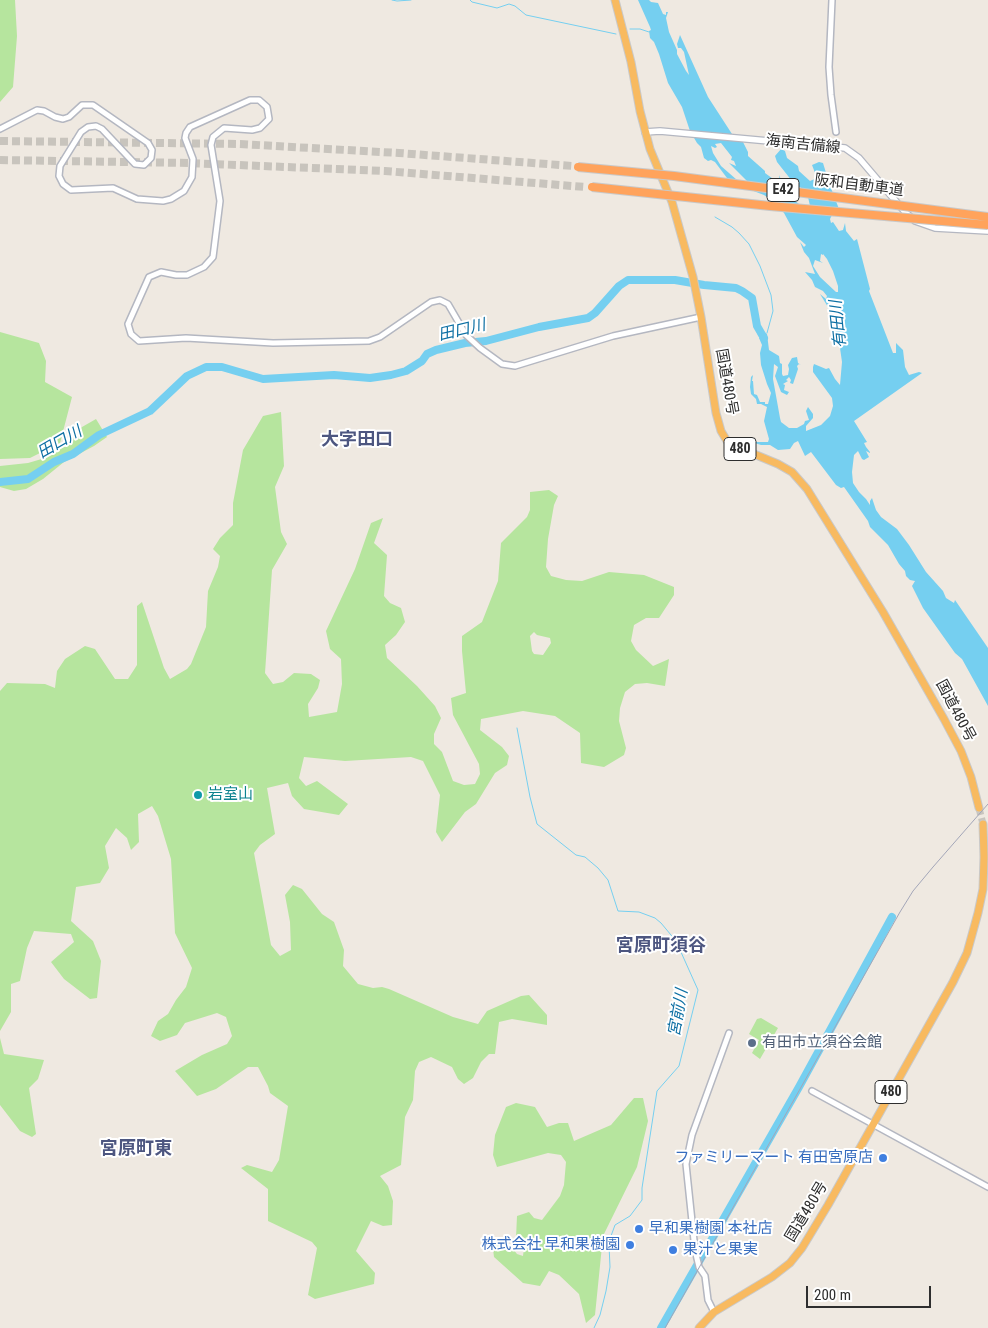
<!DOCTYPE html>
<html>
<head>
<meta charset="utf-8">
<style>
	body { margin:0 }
	#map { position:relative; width:988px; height:1328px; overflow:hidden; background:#efe9e1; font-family:"Roboto Condensed",sans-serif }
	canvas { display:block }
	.scale { position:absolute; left:806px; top:1286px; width:125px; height:22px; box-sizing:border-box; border:2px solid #2e2e2e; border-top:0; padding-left:6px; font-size:15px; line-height:18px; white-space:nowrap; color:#2e2e2e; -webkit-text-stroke:4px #fff; paint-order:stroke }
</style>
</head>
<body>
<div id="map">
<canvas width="988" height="1328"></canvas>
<div class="scale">200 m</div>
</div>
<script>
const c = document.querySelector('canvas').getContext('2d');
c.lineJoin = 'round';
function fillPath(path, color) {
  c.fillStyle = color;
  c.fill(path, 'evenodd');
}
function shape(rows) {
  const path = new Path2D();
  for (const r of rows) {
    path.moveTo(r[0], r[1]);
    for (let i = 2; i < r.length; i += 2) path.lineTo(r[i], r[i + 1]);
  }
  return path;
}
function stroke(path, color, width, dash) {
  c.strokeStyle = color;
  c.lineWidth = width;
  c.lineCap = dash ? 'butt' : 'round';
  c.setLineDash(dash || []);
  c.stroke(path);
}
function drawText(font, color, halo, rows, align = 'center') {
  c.font = font + ' "Roboto Condensed","Noto Sans JP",sans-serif';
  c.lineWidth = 4;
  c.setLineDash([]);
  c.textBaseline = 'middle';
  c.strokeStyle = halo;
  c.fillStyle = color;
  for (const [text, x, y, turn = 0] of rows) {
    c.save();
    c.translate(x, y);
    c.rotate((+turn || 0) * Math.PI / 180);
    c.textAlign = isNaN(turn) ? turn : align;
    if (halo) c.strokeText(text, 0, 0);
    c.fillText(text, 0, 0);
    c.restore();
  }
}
const green = shape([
	[0,0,15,0,17,36,13,87,0,102],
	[0,332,39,343,46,361,45,382,72,397,60,443,30,458,0,459],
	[281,412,284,466,275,487,281,532,287,544,272,570,265,673,273,684,283,682,294,673,311,674,320,680,318,688,308,704,309,717,337,712,342,684,341,659,330,649,326,631,355,569,371,523,383,518,374,543,387,555,384,596,390,603,401,608,405,622,396,635,385,645,387,658,417,686,435,706,441,718,434,734,434,744,442,752,453,781,464,785,475,784,480,774,479,764,453,715,451,698,466,693,462,651,462,636,482,622,498,581,501,543,527,517,530,510,530,492,549,490,558,496,554,505,548,539,546,567,551,576,566,580,582,581,609,572,644,575,674,587,674,595,659,618,646,618,634,625,631,641,636,650,653,666,669,659,665,686,647,683,635,684,625,692,620,708,619,721,626,748,624,755,604,767,581,763,580,733,555,716,523,711,481,719,480,730,502,747,509,756,507,765,495,773,476,804,465,812,442,842,436,832,440,795,423,761,411,757,345,761,304,757,299,778,306,786,317,781,348,804,339,815,304,809,292,796,288,783,267,788,275,834,260,845,254,853,271,945,280,956,291,950,290,922,285,895,293,885,302,889,322,914,334,922,344,950,343,966,358,984,373,988,382,987,389,989,453,1017,478,1024,487,1011,521,996,529,995,547,1015,547,1025,512,1019,499,1022,495,1054,489,1054,481,1062,473,1078,464,1084,458,1079,452,1067,431,1057,419,1062,415,1071,413,1100,405,1117,401,1165,380,1176,388,1186,393,1201,392,1225,383,1226,371,1221,356,1251,375,1273,374,1284,315,1299,308,1295,317,1248,312,1242,268,1221,268,1189,241,1168,247,1165,272,1172,279,1160,288,1106,270,1093,268,1086,258,1067,248,1067,216,1089,197,1096,175,1071,202,1055,227,1044,232,1036,226,1017,217,1013,185,1023,177,1035,160,1041,151,1036,158,1021,168,1014,176,1000,186,987,192,968,175,933,171,859,158,816,152,806,138,814,139,842,131,850,127,838,116,828,105,846,109,868,100,883,76,887,71,921,93,941,101,961,97,998,90,999,64,979,51,962,74,942,71,934,34,931,27,948,20,981,11,984,11,1012,0,1031,0,691,7,683,45,684,55,688,57,671,65,659,85,646,95,649,115,679,128,679,137,665,137,606,142,602,164,668,170,679,187,669,191,664,206,627,208,591,218,567,220,556,213,549,220,538,233,525,233,503,243,450,263,416],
	[534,632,537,635,550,638,551,643,543,655,534,654,532,651,530,636],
	[96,419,107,437,94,446,64,462,43,479,26,489,14,491,0,487,0,466,28,463,45,458,58,450,82,427],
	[761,1018,778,1028,760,1059,752,1053,759,1040,749,1034,757,1019],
	[0,1038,4,1054,44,1060,38,1079,29,1088,36,1134,32,1137,20,1131,0,1105],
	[634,1098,643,1098,648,1121,637,1167,603,1236,595,1315,586,1323,579,1294,559,1275,549,1271,540,1286,523,1283,494,1257,492,1241,505,1239,517,1254,523,1256,524,1248,516,1238,517,1216,529,1212,534,1218,542,1220,560,1196,564,1185,566,1162,561,1155,548,1153,497,1167,493,1155,495,1135,506,1107,516,1103,535,1107,547,1127,559,1123,568,1123,574,1141,611,1125]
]);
const water = shape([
	[638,0,649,0,651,2,658,3,663,14,666,15,666,12,668,12,666,18,669,32,677,50,677,54,686,71,689,75,684,52,681,48,678,48,677,44,680,35,708,97,732,134,742,140,748,152,748,156,765,171,765,173,780,184,779,175,782,182,788,185,791,184,792,181,777,162,775,156,781,149,785,151,787,158,798,166,799,171,810,181,817,178,812,165,819,162,823,163,827,176,818,178,816,181,818,185,829,183,839,209,832,215,830,219,831,223,833,222,839,231,843,230,845,223,846,231,854,241,857,239,870,289,869,291,893,353,896,353,896,343,903,350,905,367,909,375,919,372,922,373,854,421,867,442,864,443,866,447,870,452,870,453,866,451,869,457,864,460,862,459,858,451,854,455,852,472,853,483,859,492,866,499,870,505,870,501,872,498,876,510,881,517,897,529,909,545,926,572,943,591,946,598,954,603,955,600,988,648,988,706,962,659,955,653,923,608,912,586,915,581,910,580,906,576,905,571,899,564,888,545,870,527,868,521,844,487,841,488,836,485,811,452,805,456,798,441,794,443,790,449,778,450,770,445,761,445,748,441,747,438,757,442,768,442,769,439,764,421,767,407,761,404,757,404,756,399,751,394,750,387,751,377,753,375,752,381,753,381,754,394,757,395,760,402,765,402,765,404,768,404,771,393,767,384,761,365,760,353,762,345,759,338,761,337,758,336,757,330,761,330,767,334,769,350,779,356,780,363,782,364,782,374,783,376,788,375,789,369,788,365,792,358,797,357,798,363,801,365,799,364,797,366,798,369,793,384,790,383,791,380,789,377,786,380,788,381,783,384,785,385,784,390,789,392,787,395,781,392,775,376,778,367,774,364,773,379,780,418,781,422,789,428,797,428,804,424,805,421,809,420,806,411,808,407,813,414,813,418,806,426,806,431,821,425,830,416,833,406,832,398,813,372,813,367,814,364,826,369,829,368,835,379,840,385,842,362,840,348,833,332,833,327,828,307,820,294,826,299,827,296,823,291,815,287,812,280,805,272,815,274,809,258,804,252,800,242,804,247,806,245,797,237,784,213,774,202,764,195,730,182,715,162,711,160,708,161,704,158,701,147,697,143,690,131,682,107,668,83,659,54,654,42,650,38,649,31,651,30,650,27],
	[721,143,732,157,731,160,734,161,736,166,729,163,749,183,737,180,721,166,713,153,711,146,715,148,717,147,715,144],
	[798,187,800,187,808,197,810,206,815,214,811,213,795,201,791,193,794,189],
	[821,254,823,255,823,254,827,259,833,271,838,286,838,292,836,292,820,277,813,266,815,260,823,263,820,261]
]);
const stream = shape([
	[392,0,397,1,411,0],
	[470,0,472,2,497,8,509,4,515,6,526,15,616,34],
	[630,29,640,29,649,32],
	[715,217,732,227,739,233,749,244,760,266,771,295,773,311,767,333],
	[517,728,530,797,537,824,576,855,585,857,598,868,608,880,618,911,639,912,655,918,661,923,676,941,698,990,679,1066,657,1091,642,1188,642,1200,630,1216,615,1225,611,1236,609,1245,610,1267,606,1291,600,1315,594,1328]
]);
const river = shape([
	[0,482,28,479,54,462,73,454,99,435,150,411,187,376,206,367,222,367,263,379,334,375,370,378,391,375,406,371,422,361,427,354,436,350,465,343,486,341,539,327,588,318,595,313,619,286,628,280,675,280,704,285,736,288,742,291,752,298,757,326,764,338],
	[661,1328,799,1087,892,917]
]);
const trunkTunnel = shape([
	[979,808,983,824]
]);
const motorwayTunnel = shape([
	[0,141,240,144,399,153,573,166],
	[0,160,188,163,385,171,585,187]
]);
const tertiary = shape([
	[832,0,829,67,831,95,836,132],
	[0,129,37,110,44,111,55,117,63,119,69,117,82,105,93,105,148,143,152,150,151,158,144,165,135,164,102,129,96,126,88,127,81,132,60,166,59,176,63,184,71,190,113,188,137,199,163,201,171,199,184,191,192,177,193,159,185,138,186,133,190,127,250,100,259,100,267,107,269,119,260,128,252,130,224,128,213,137,211,145,220,201,213,257,204,267,187,275,176,275,161,272,149,277,128,324,131,334,139,341,186,338,273,343,369,341,380,337,431,302,440,300,448,304,466,335,480,348,502,364,515,366,613,336,701,317],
	[812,1091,988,1187],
	[714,1312,708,1300,705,1276,699,1267,695,1250,686,1164,692,1135,729,1033]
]);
const secondary = shape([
	[645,132,660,131,845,148,859,158,905,212,915,221,935,228,988,231]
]);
const trunk = shape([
	[615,0,631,62,640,111,650,149,672,202,693,277,701,317,716,413,721,431,727,441,737,447,778,464,792,472,807,489,883,612,944,719,961,751,971,777,979,808],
	[699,1328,714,1312,772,1277,790,1263,802,1248,828,1205,953,982,967,953,978,913,983,889,984,857,983,824]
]);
const rail = shape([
	[665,1328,900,912,913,891,933,867,988,804]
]);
const motorwayBridge = shape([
	[578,167,674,176,988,217],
	[592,187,770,206,988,225]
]);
const markers = [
	[198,795,5,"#0f9aa8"],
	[752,1043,5,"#5c6f8a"],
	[883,1158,5,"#3f7fe0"],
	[639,1229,5,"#3f7fe0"],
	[630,1245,5,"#3f7fe0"],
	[673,1250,5,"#3f7fe0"]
];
const shields = [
	[783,190,32],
	[740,449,32],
	[891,1092,32]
];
const shieldNames = [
	["E42",783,190],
	["480",740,449],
	["480",891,1092]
];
const streetNames = [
	["海南吉備線",803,145,6],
	["阪和自動車道",859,186,7],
	["国道480号",726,382,80],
	["国道480号",955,711,62],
	["国道480号",807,1212,-59]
];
const cultureNames = [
	["岩室山",208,795]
];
const serviceNames = [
	["有田市立須谷会館",762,1043]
];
const shopNames = [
	["ファミリーマート 有田宮原店",873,1158],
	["早和果樹園 本社店",649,1229,"left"],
	["株式会社 早和果樹園",620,1245],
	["果汁と果実",683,1250,"left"]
];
const waterNames = [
	["有田川",839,324,-96],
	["田口川",462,331,-13],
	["田口川",60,443,-30],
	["宮前川",679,1013,-80]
];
const quarterNames = [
	["大字田口",357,440],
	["宮原町須谷",661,946],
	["宮原町東",136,1149]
];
fillPath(green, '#b6e59e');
fillPath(water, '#75cff0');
stroke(stream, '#75cff0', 1);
stroke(river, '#75cff0', 8);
stroke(trunkTunnel, '#c8c4bd', 7, [7, 3.5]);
stroke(motorwayTunnel, '#c8c4bd', 8, [8, 4]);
stroke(tertiary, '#b4b7c1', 8);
stroke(secondary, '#b4b7c1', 8);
stroke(trunk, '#c9c9c9', 9);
stroke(tertiary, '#fff', 5);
stroke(secondary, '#fff', 5.5);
stroke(trunk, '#f8ba60', 7);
stroke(rail, '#a3a6b8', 1);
stroke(motorwayBridge, '#c9c9c9', 10, []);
stroke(motorwayBridge, '#ffa35c', 8);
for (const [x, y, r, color] of markers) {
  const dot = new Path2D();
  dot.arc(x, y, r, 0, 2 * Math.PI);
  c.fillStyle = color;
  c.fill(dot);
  stroke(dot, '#fff', 2);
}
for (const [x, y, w] of shields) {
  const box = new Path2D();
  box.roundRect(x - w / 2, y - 11.5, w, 23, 4);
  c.fillStyle = '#fff';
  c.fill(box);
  stroke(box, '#2e2e2e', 1);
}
drawText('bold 14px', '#2e2e2e', null, shieldNames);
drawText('15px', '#2e2e2e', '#fff', streetNames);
drawText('15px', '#0d838f', '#fff', cultureNames, 'left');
drawText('15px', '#4e5e75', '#fff', serviceNames, 'left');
drawText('15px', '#366cbe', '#fff', shopNames, 'right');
drawText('italic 16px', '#0d6fa3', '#fff', waterNames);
drawText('bold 18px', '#4d5680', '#fff', quarterNames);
</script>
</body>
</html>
